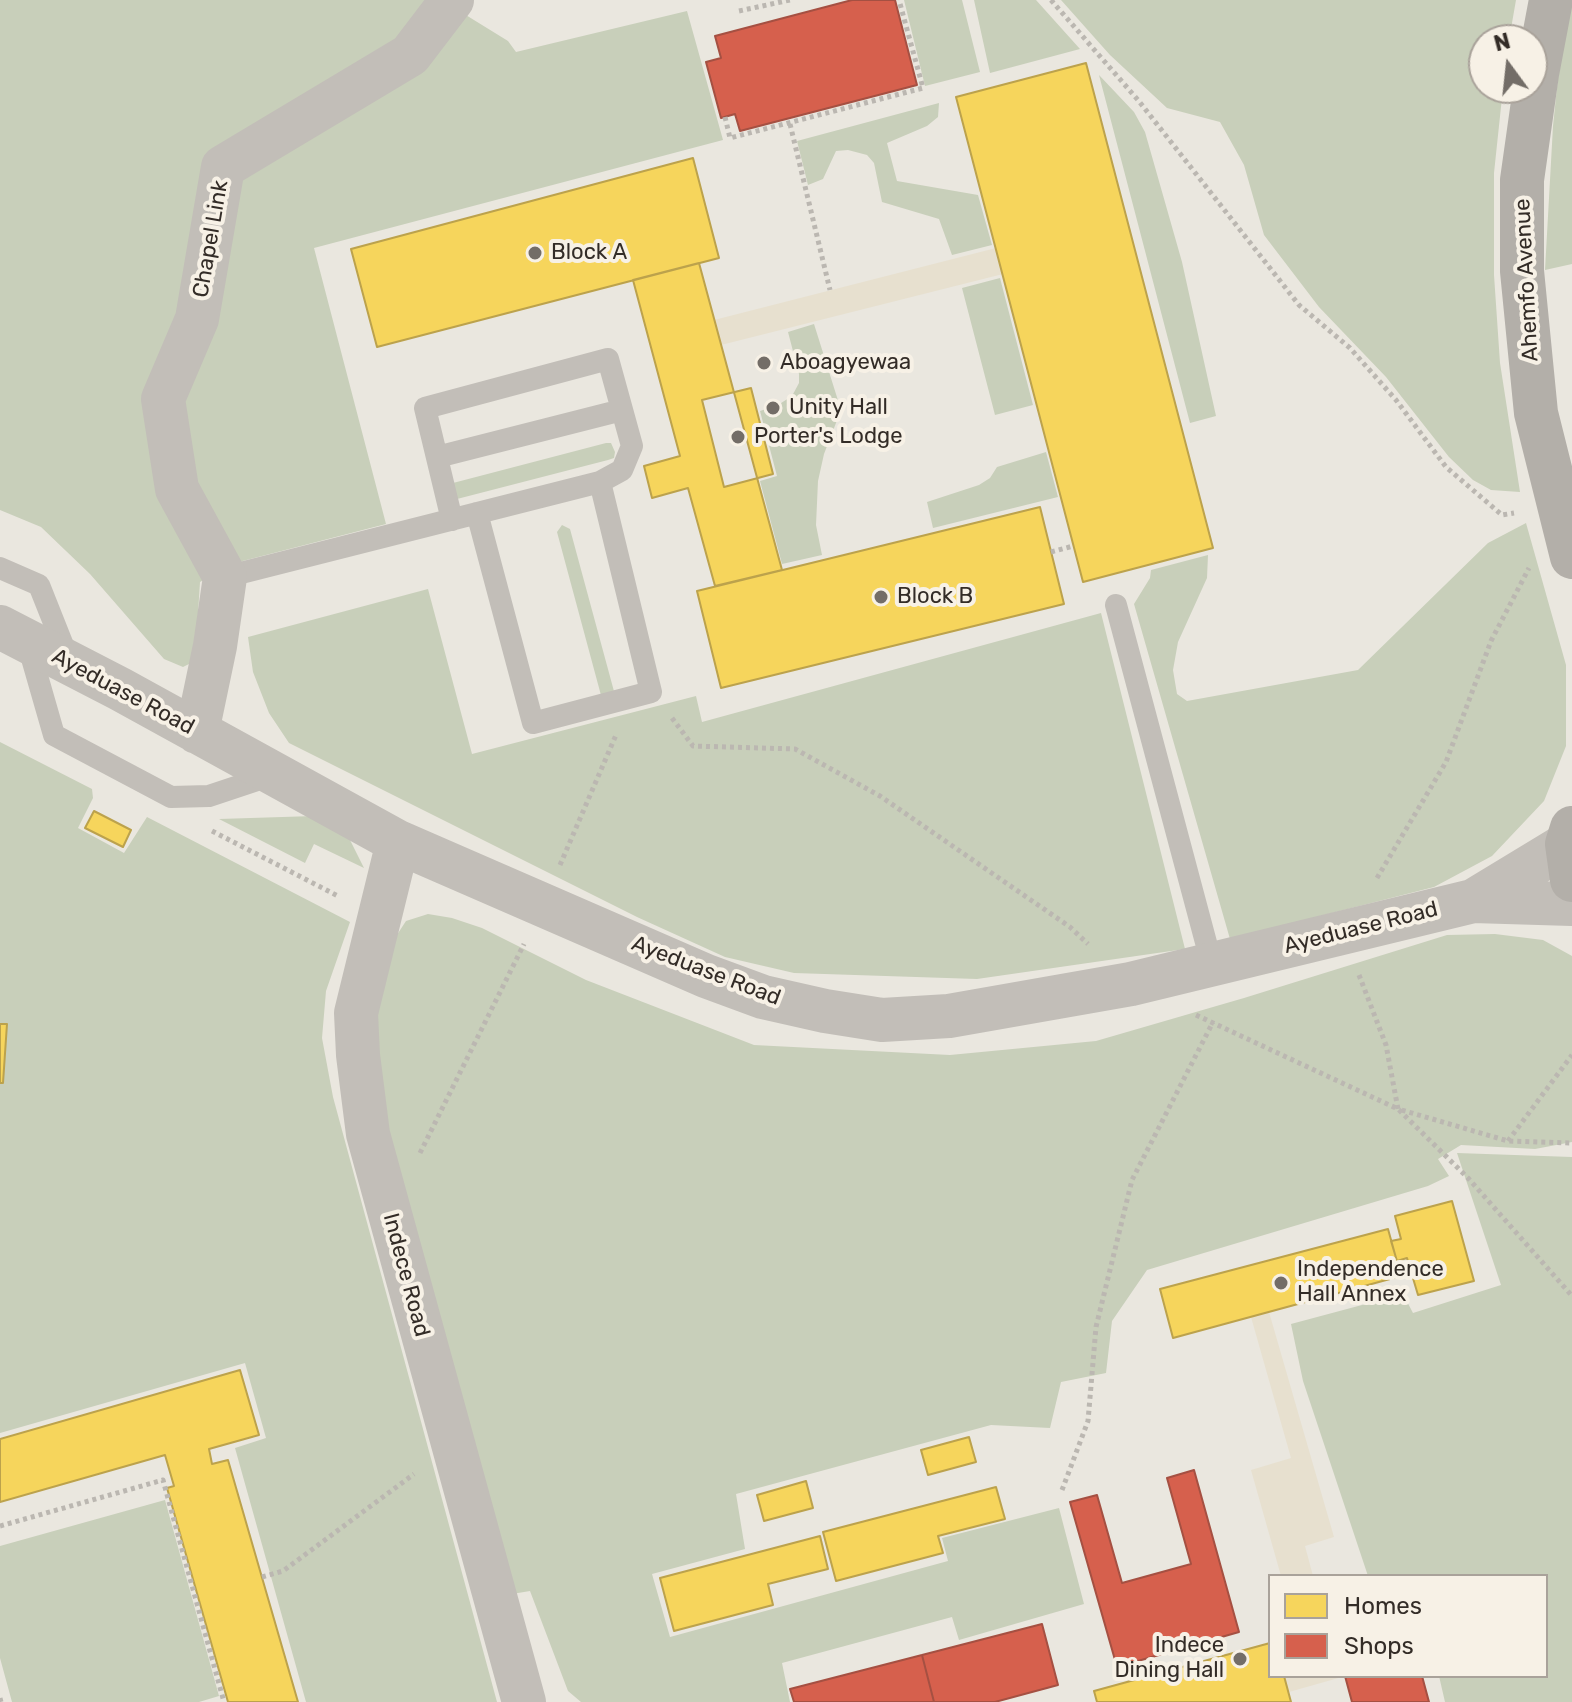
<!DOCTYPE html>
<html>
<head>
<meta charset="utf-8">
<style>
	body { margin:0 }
	#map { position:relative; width:1572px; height:1702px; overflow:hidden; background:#eae7df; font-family:Rubik,sans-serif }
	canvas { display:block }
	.legend { position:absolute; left:1268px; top:1574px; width:280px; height:104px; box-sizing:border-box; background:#f7f1e6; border:2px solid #a9a29a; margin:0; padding:10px 14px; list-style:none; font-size:24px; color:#332c27 }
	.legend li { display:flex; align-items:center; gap:16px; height:40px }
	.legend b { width:40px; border:2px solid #a9a29a }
	.north { position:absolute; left:1468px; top:24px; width:80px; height:80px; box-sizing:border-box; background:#f7f1e6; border:2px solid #a9a29a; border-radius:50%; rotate:345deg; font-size:22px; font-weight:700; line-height:32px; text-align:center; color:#332c27 }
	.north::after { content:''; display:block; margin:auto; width:28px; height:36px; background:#736d67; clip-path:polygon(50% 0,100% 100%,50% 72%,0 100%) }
</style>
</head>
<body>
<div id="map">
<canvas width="1572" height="1702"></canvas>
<ul class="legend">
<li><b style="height:22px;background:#f6d55c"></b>Homes</li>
<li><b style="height:22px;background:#d6604d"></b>Shops</li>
</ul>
<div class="north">N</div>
</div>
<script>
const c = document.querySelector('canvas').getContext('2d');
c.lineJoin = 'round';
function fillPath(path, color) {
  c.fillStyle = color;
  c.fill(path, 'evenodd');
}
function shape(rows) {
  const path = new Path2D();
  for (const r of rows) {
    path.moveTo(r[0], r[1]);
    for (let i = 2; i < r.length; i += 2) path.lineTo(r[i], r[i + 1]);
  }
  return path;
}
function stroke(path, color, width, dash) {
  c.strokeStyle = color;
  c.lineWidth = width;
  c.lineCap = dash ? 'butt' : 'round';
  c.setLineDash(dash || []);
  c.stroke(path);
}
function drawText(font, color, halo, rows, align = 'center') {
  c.font = font + ' Rubik,sans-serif';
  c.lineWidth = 8;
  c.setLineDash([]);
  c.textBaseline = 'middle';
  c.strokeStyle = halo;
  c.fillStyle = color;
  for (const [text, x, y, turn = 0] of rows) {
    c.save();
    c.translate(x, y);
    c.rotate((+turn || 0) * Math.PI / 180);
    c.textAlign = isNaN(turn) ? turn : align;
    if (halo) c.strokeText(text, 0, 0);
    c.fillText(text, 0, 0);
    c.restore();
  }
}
const green = shape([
	[0,0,448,0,448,4,508,41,516,52,687,11,723,140,314,248,386,524,231,564,200,582,195,661,183,667,164,659,90,574,41,527,0,510],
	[904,0,962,0,980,72,925,86],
	[974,0,1036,0,1080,49,990,73],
	[1061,0,1516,0,1509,40,1484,40,1484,88,1503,88,1494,173,1494,275,1500,363,1520,492,1491,490,1473,480,1449,457,1386,377,1319,307,1264,235,1244,165,1220,122,1167,108,1110,55],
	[1566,0,1572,0,1572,264,1545,270,1553,126],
	[1099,75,1134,112,1145,132,1182,262,1216,416,1190,423],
	[939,103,938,117,927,126,887,143,897,181,978,195,992,245,952,255,939,219,882,202,874,163,867,155,848,150,836,151,823,179,808,185,797,141],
	[1000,278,1033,405,995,415,962,288],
	[814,324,841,410,824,454,818,481,816,525,822,555,782,564,760,481,777,476,760,411,778,405,792,396,799,383,799,374,788,332],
	[606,443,611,443,615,452,614,458,608,460,457,499,453,483],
	[1046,452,1058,497,933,528,927,502,979,485,990,478,997,467],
	[1526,523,1566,665,1566,746,1544,801,1492,856,1434,887,1230,939,1134,604,1150,578,1151,570,1208,555,1207,578,1178,642,1173,670,1177,694,1187,701,1358,670,1488,543],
	[562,525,570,529,615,695,602,699,557,532],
	[428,589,472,754,696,696,702,722,1101,613,1185,949,977,979,794,973,725,957,637,917,289,743,269,713,253,672,248,637],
	[0,742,92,789,93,798,78,828,124,853,147,817,350,922,326,991,322,1038,333,1097,497,1702,306,1702,235,1448,266,1438,245,1363,0,1433],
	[314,816,347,834,364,868,314,844,305,863,219,819],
	[428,914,452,918,482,928,586,980,754,1045,950,1055,1096,1041,1244,998,1447,935,1495,934,1543,940,1572,956,1572,1142,1535,1149,1461,1145,1438,1159,1449,1176,1428,1186,1147,1270,1112,1321,1106,1373,1061,1382,1050,1428,991,1425,736,1494,745,1549,652,1574,670,1637,948,1561,942,1538,1059,1508,1084,1604,959,1640,952,1617,782,1663,790,1702,581,1702,568,1691,530,1591,512,1594,371,1079,376,967,406,921],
	[1457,1153,1572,1157,1572,1702,1445,1702,1439,1676,1546,1676,1546,1576,1368,1576,1303,1381,1291,1324,1403,1294,1413,1313,1501,1285],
	[165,1500,219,1696,199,1702,12,1702,0,1658,0,1546]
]);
const plaza = shape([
	[996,248,1003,274,721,345,714,320],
	[1269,1312,1334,1537,1305,1546,1313,1576,1281,1576,1251,1470,1291,1458,1251,1317],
	[1284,1676,1341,1676,1342,1677,1289,1692]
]);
const homes = shape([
	[1086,63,1213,548,1083,582,956,97,1086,63],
	[693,158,719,258,377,347,351,249,693,158],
	[699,263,782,570,715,586,688,488,652,498,644,466,680,456,633,280,699,263],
	[751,388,773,474,724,487,702,400,751,388],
	[1040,507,1064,604,721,688,697,591,1040,507],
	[94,811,131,830,123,847,85,828,94,811],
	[0,1024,7,1024,3,1083,0,1083,0,1024],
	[1452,1201,1474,1281,1418,1295,1407,1258,1397,1261,1391,1241,1401,1239,1395,1216,1452,1201],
	[1388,1229,1401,1276,1173,1338,1160,1289,1388,1229],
	[240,1370,259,1435,209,1449,212,1464,228,1460,298,1702,228,1702,167,1488,174,1486,165,1455,0,1502,0,1439,240,1370],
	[969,1437,976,1462,928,1475,921,1450,969,1437],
	[806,1481,813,1508,764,1521,757,1495,806,1481],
	[996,1487,1005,1519,938,1536,943,1553,836,1581,823,1532,996,1487],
	[820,1536,828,1569,768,1584,773,1605,674,1631,660,1578,820,1536],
	[1270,1643,1270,1676,1284,1676,1291,1702,1097,1702,1094,1691,1270,1643]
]);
const shops = shape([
	[852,0,895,0,917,85,740,131,735,114,721,118,706,62,721,58,715,36,852,0],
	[1194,1470,1239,1632,1117,1667,1070,1502,1097,1495,1122,1583,1191,1564,1167,1478,1194,1470],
	[1042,1624,1058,1685,995,1702,934,1702,922,1655,1042,1624],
	[922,1655,934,1702,794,1702,790,1689,922,1655],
	[1345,1676,1422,1676,1429,1702,1352,1702,1345,1676]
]);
const path = shape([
	[1051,0,1138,100,1299,305,1350,348,1396,400,1446,467,1502,515,1514,513],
	[739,11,790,0],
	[725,117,730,138,923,88,899,0],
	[790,124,830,290],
	[1051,552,1073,546],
	[672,718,693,746,795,749,880,796,1070,927,1088,944],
	[212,831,338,896],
	[560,865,616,735],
	[1377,878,1446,762,1491,641,1529,568],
	[1359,975,1386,1045,1398,1109,1508,1141,1572,1143],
	[1196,1015,1398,1109,1468,1178,1572,1296],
	[1508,1141,1572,1055],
	[420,1153,524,944],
	[1062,1490,1088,1421,1096,1327,1132,1180,1213,1022],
	[0,1526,163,1480,224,1702],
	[262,1577,283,1571,414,1474],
	[0,1698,1,1702]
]);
const lane = shape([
	[437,457,622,410],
	[452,520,425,408,608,359,632,446,622,470,600,482],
	[0,568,39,585,68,658],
	[225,577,600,482,651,692,533,723,477,513],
	[1116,605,1212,965],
	[27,641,54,735,171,797,209,796,272,775]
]);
const street = shape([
	[0,627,120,689,398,842,706,976,763,997,825,1011,882,1020,949,1016,1131,984,1473,901,1572,904],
	[197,732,215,646,225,577,177,489,163,399,197,319,223,167,410,55,452,0],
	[398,842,356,1013,358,1055,368,1134,524,1702],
	[1473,901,1567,844]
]);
const secondary = shape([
	[1551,0,1537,74,1522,180,1522,271,1536,413,1572,557],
	[1572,828,1567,844,1572,880]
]);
const markers = [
	[535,253,8,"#736d67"],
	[764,363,8,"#736d67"],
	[773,408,8,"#736d67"],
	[738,437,8,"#736d67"],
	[881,597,8,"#736d67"],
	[1281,1283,8,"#736d67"],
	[1240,1659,8,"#736d67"]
];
const streetNames = [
	["Chapel Link",211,239,-80],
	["Ahemfo Avenue",1527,280,-93],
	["Ayeduase Road",123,692,28],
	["Ayeduase Road",1361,928,-14],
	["Ayeduase Road",706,971,21],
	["Indece Road",406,1275,75]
];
const poiNames = [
	["Block A",551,253],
	["Aboagyewaa",780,363],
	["Unity Hall",789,408],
	["Porter's Lodge",754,437],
	["Block B",897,597],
	["Independence",1297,1270],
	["Hall Annex",1297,1295],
	["Indece",1224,1646,"right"],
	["Dining Hall",1224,1671,"right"]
];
fillPath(green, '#c8cfba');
fillPath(plaza, '#e7e0cf');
fillPath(homes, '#f6d55c');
stroke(homes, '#bca24c', 2);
fillPath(shops, '#d6604d');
stroke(shops, '#a55042', 2);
stroke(path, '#bbb7b1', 5, [4, 4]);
stroke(lane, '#c2beb8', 22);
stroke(street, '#c2beb8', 44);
stroke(secondary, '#b3afa9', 44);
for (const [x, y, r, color] of markers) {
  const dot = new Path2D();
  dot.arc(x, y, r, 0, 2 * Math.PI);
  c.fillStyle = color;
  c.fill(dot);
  stroke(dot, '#f7f1e6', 3);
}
drawText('22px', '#332c27', '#f7f1e6', streetNames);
drawText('22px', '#332c27', '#f7f1e6', poiNames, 'left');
</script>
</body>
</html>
